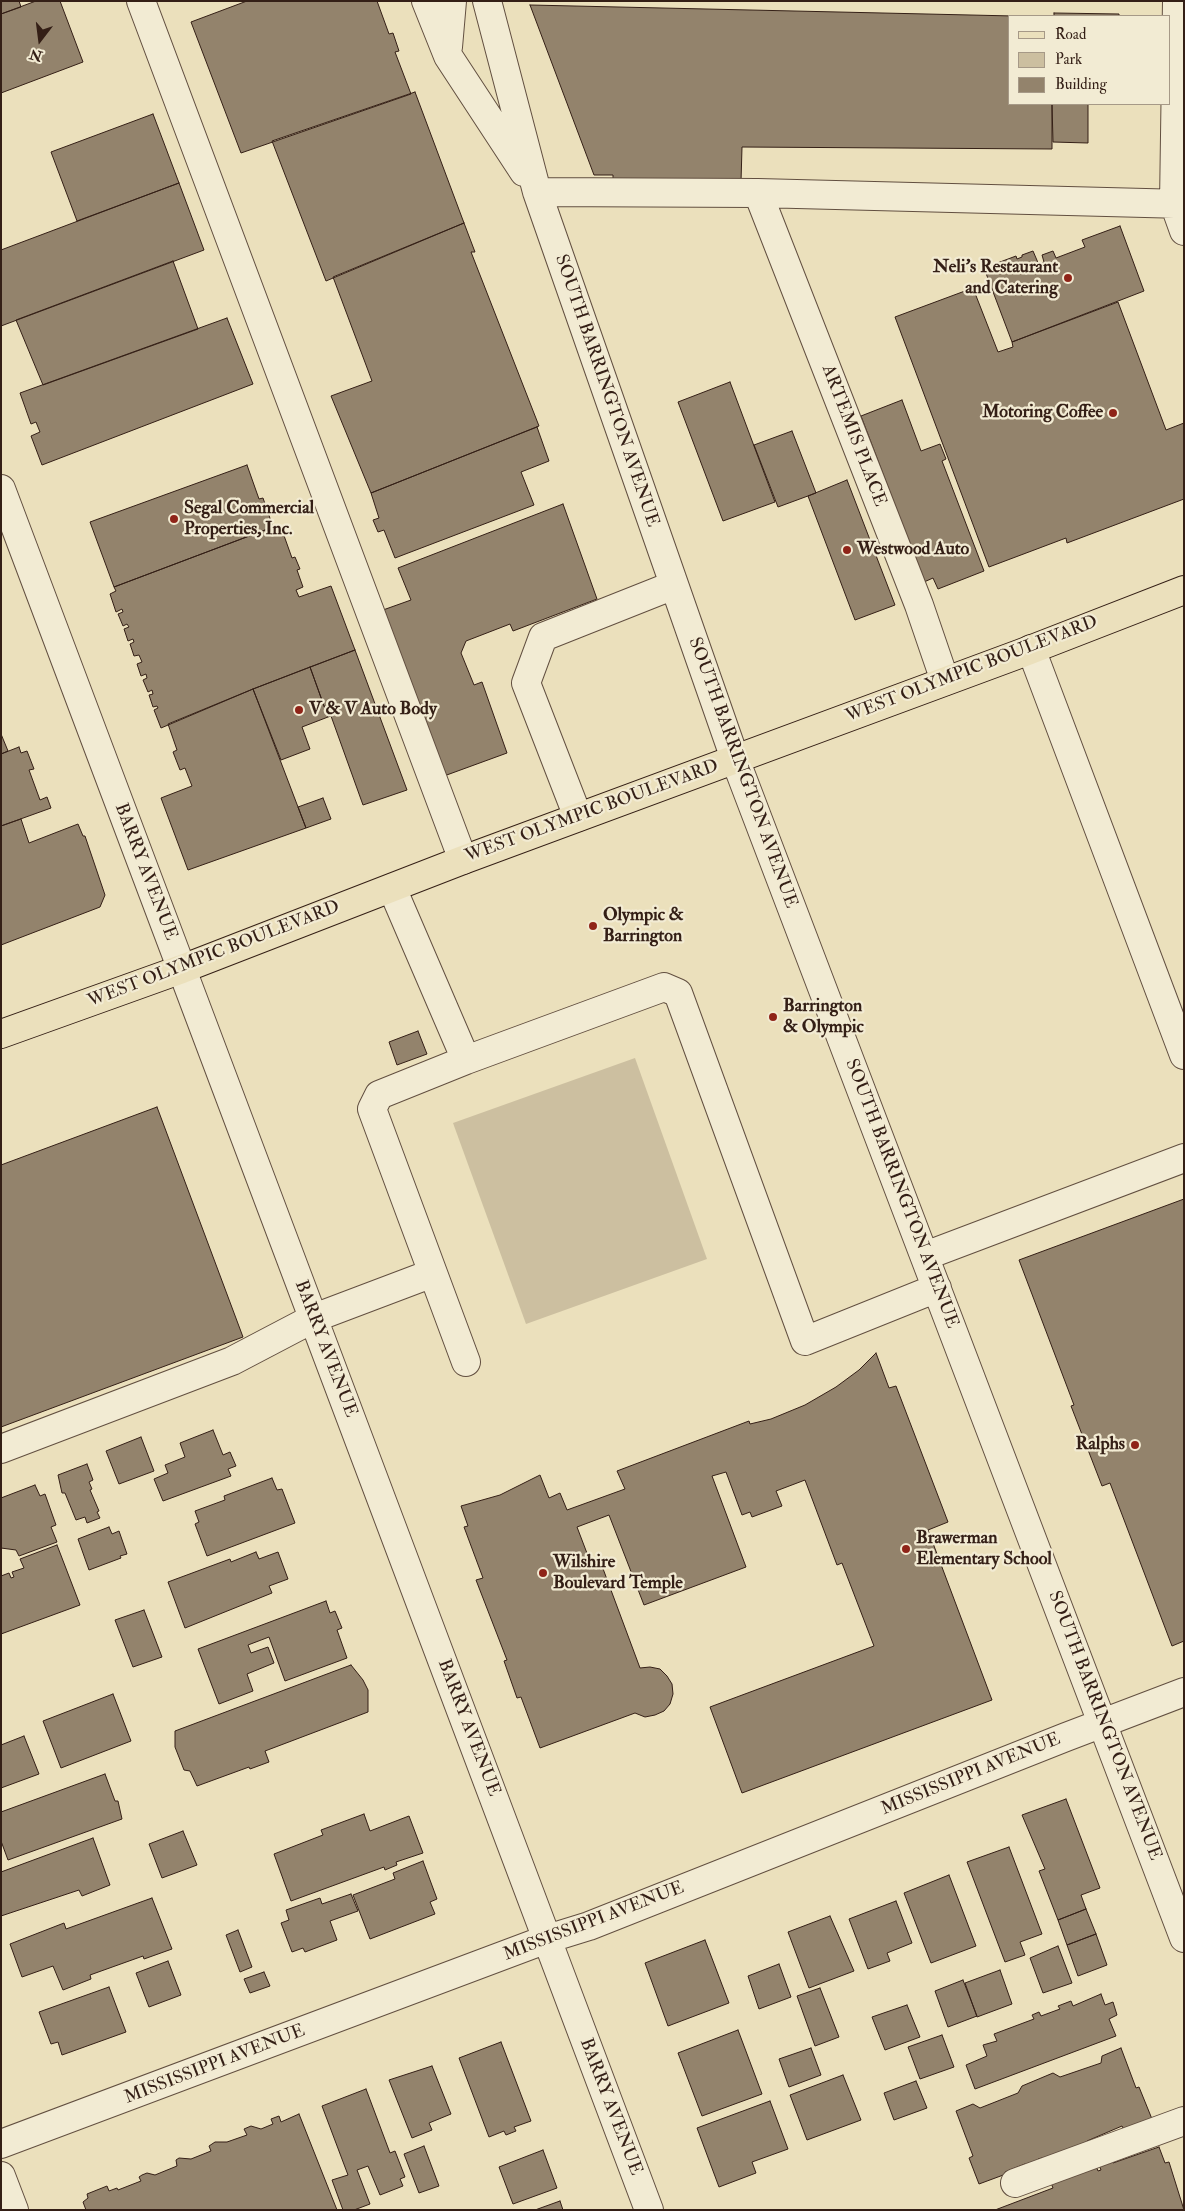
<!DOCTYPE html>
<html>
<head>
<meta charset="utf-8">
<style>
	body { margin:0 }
	#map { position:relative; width:1185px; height:2211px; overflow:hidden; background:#ebe0bc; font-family:"IM FELL Double Pica",serif }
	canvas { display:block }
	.frame { position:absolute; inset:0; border:2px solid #341f16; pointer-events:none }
	.legend { position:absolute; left:1008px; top:15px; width:162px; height:90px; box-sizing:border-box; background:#f2ebd3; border:1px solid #a69987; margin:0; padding:6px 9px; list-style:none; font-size:15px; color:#341f16 }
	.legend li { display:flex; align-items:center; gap:10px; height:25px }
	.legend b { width:25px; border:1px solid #a69987 }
	.north { position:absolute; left:15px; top:15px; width:50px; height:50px; -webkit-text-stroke:4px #f2ebd3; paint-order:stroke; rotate:195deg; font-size:14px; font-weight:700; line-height:20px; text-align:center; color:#341f16 }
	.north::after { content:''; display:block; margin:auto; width:18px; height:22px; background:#341f16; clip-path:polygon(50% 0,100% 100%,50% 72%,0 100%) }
</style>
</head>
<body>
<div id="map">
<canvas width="1185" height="2211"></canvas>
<div class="frame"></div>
<ul class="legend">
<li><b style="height:6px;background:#ebe0bc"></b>Road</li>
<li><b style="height:14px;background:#ccbfa0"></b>Park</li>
<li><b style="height:14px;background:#93836c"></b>Building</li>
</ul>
<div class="north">N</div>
</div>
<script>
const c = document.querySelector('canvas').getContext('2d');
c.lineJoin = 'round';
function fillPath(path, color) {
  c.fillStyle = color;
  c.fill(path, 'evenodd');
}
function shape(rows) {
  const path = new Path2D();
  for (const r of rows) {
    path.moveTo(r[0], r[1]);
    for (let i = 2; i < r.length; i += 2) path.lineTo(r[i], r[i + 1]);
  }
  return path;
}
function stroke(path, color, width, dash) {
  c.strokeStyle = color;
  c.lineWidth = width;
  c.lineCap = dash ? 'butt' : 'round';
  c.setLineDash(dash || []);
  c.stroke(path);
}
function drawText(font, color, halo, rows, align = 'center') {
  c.font = font + ' "IM FELL Double Pica",serif';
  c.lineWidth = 4.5;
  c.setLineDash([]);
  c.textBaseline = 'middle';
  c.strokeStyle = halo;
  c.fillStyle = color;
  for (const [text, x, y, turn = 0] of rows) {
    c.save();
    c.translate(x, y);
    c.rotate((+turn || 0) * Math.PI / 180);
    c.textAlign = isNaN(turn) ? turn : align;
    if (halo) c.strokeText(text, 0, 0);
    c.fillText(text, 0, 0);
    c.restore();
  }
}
const green = shape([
	[635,1058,707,1259,526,1324,453,1123]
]);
const building = shape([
	[1,1,19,1,21,7,1,14,1,1],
	[36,1,60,1,83,62,1,93,1,14,36,1],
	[247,1,377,1,389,34,393,33,399,51,395,52,411,94,241,153,191,22,247,1],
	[530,5,1014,16,1009,16,1009,104,1052,104,1052,149,742,147,741,182,613,179,613,175,594,175,530,5],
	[1054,13,1119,14,1119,16,1054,16,1054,13],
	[415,92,464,223,326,281,272,141,415,92],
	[1052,104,1088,104,1088,143,1053,142,1052,104],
	[153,114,179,183,77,221,51,152,153,114],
	[179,183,204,250,1,326,1,250,179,183],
	[464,223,475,252,471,252,539,426,371,493,331,396,372,381,333,277,464,223],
	[1120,226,1144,291,1012,342,984,268,1016,256,1017,259,1022,257,1022,255,1033,251,1039,265,1044,262,1042,255,1053,251,1056,258,1085,247,1082,240,1120,226],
	[173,261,198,329,43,385,16,320,173,261],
	[973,288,998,352,1013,347,1012,342,1118,302,1166,430,1184,423,1184,499,1067,543,1066,538,989,567,895,317,973,288],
	[227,318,253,384,42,465,31,436,40,432,36,422,31,424,20,393,227,318],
	[730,382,775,502,723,521,678,402,730,382],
	[902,400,921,451,940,444,946,459,942,461,984,571,938,589,933,578,924,582,861,416,902,400],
	[537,427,549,461,521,472,534,505,395,558,384,530,378,532,373,520,379,518,371,493,537,427],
	[792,431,816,493,778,507,754,445,792,431],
	[247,465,259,499,263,498,273,527,114,587,90,522,247,465],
	[847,480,895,605,855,620,808,496,847,480],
	[563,504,597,599,513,631,510,624,466,641,461,653,474,685,482,682,507,753,444,776,383,610,411,600,398,568,563,504],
	[273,527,275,532,282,530,292,558,295,557,300,569,297,570,303,587,296,590,299,597,331,586,355,650,253,689,161,728,154,710,158,708,157,706,153,707,149,695,153,694,152,690,148,692,143,680,147,678,146,674,141,676,137,664,142,662,139,655,134,656,130,644,134,642,133,639,128,641,124,629,129,627,127,624,123,626,118,614,123,612,122,609,116,612,110,594,116,591,114,587,273,527],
	[355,650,407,790,363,805,331,716,328,717,310,667,355,650],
	[310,667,328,717,302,727,310,749,281,760,253,689,310,667],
	[253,689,306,828,188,870,161,798,192,786,185,768,180,770,173,752,177,750,168,724,253,689],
	[1,734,8,751,1,754,1,734],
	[19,747,21,753,27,751,34,769,29,770,40,800,47,797,51,808,1,826,1,754,19,747],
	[323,798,331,819,306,828,298,807,323,798],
	[21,819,29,843,78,824,83,836,85,836,105,895,100,907,1,945,1,826,21,819],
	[418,1031,427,1054,397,1065,389,1042,418,1031],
	[157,1107,243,1337,1,1427,1,1165,157,1107],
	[1184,1199,1184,1641,1172,1646,1110,1483,1102,1486,1071,1406,1074,1405,1019,1260,1184,1199],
	[876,1353,889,1388,896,1386,948,1522,928,1530,992,1700,742,1793,710,1707,874,1646,842,1563,837,1565,805,1480,776,1491,782,1506,752,1517,750,1512,742,1515,726,1472,712,1476,746,1567,644,1605,609,1515,577,1527,593,1569,602,1566,640,1668,650,1667,660,1669,667,1676,672,1684,673,1694,670,1704,664,1711,655,1715,645,1717,635,1713,540,1748,521,1697,517,1698,504,1661,507,1660,476,1580,483,1578,464,1527,468,1526,461,1506,500,1495,540,1475,549,1498,560,1493,567,1510,625,1489,617,1471,749,1421,750,1424,771,1419,805,1405,836,1387,859,1370,876,1353],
	[213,1430,223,1455,230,1452,236,1466,228,1469,231,1476,163,1501,154,1479,168,1473,165,1465,185,1457,180,1443,213,1430],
	[141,1437,154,1471,119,1484,106,1451,141,1437],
	[87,1464,93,1480,89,1482,92,1489,90,1490,99,1511,97,1512,100,1518,87,1523,85,1517,76,1520,65,1493,62,1493,58,1475,87,1464],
	[272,1478,277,1490,282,1489,295,1523,207,1556,195,1524,199,1522,195,1511,225,1500,224,1496,272,1478],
	[35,1485,40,1496,45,1494,56,1525,51,1527,57,1542,19,1556,16,1550,1,1548,1,1498,35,1485],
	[109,1527,112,1534,119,1531,127,1554,120,1556,121,1558,89,1570,78,1539,109,1527],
	[57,1545,80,1605,1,1634,1,1576,9,1573,11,1578,14,1577,12,1572,24,1568,20,1559,57,1545],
	[256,1552,259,1559,278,1552,288,1579,269,1586,272,1593,185,1628,168,1582,230,1559,231,1562,256,1552],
	[326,1601,330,1613,335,1611,342,1628,337,1630,347,1658,285,1681,269,1637,248,1645,251,1653,268,1647,274,1663,247,1674,253,1691,219,1704,198,1649,326,1601],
	[144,1610,162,1657,133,1667,115,1620,144,1610],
	[351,1665,363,1680,368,1690,368,1712,265,1751,269,1762,250,1769,249,1767,197,1786,190,1771,184,1770,175,1747,175,1731,351,1665],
	[113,1694,131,1741,61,1768,43,1721,113,1694],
	[24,1736,39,1774,1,1788,1,1745,24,1736],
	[105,1774,115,1801,118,1801,122,1819,8,1860,1,1841,1,1812,105,1774],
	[1066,1799,1100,1888,1081,1895,1086,1909,1058,1920,1039,1871,1045,1869,1022,1815,1066,1799],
	[364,1814,370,1831,409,1816,423,1853,396,1862,397,1865,385,1870,384,1867,291,1901,274,1854,323,1835,321,1830,364,1814],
	[183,1831,197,1865,162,1878,149,1844,183,1831],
	[93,1838,110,1885,82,1896,79,1890,1,1916,1,1872,93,1838],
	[1009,1847,1042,1934,1020,1942,1025,1955,1005,1962,967,1862,1009,1847],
	[423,1861,437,1899,430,1902,435,1914,370,1939,353,1895,395,1879,393,1873,423,1861],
	[949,1875,976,1946,931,1963,904,1893,949,1875],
	[351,1894,358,1911,330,1921,337,1940,305,1952,303,1948,292,1952,281,1923,289,1920,286,1910,320,1898,322,1904,351,1894],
	[152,1898,172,1949,144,1959,143,1956,90,1975,91,1979,63,1990,53,1966,22,1977,10,1944,64,1923,66,1929,152,1898],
	[896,1901,912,1943,887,1953,890,1961,868,1969,849,1919,896,1901],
	[1086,1909,1096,1934,1067,1945,1058,1920,1086,1909],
	[830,1916,854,1971,809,1988,788,1932,830,1916],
	[238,1930,252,1967,240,1972,226,1935,238,1930],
	[1096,1934,1107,1965,1078,1976,1067,1945,1096,1934],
	[705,1940,729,2003,668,2026,645,1963,705,1940],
	[1058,1946,1072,1983,1043,1993,1030,1958,1058,1946],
	[168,1961,181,1995,149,2007,136,1973,168,1961],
	[779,1964,791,1997,759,2009,748,1976,779,1964],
	[1000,1970,1012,2004,977,2017,965,1983,1000,1970],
	[264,1972,270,1986,250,1993,244,1979,264,1972],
	[963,1980,977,2016,948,2027,935,1991,963,1980],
	[109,1987,126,2032,62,2055,58,2042,51,2044,39,2012,109,1987],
	[820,1988,839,2037,815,2046,797,1996,820,1988],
	[1101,1994,1105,2005,1113,2002,1117,2015,1109,2019,1116,2036,975,2089,966,2065,987,2056,983,2045,997,2041,994,2034,1034,2019,1032,2015,1039,2012,1041,2016,1060,2009,1058,2006,1071,2001,1073,2006,1101,1994],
	[907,2005,920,2037,885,2050,872,2017,907,2005],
	[738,2030,762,2094,702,2116,678,2053,738,2030],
	[942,2035,954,2067,920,2079,908,2047,942,2035],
	[501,2042,531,2121,514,2127,516,2131,506,2135,504,2131,489,2137,459,2058,501,2042],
	[811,2048,821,2075,789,2087,779,2059,811,2048],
	[1121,2048,1136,2088,1139,2087,1152,2119,1124,2130,1122,2126,1087,2141,1088,2144,1044,2161,1042,2158,1038,2159,1039,2162,1027,2167,1025,2164,1005,2172,1006,2174,979,2184,969,2158,973,2156,956,2111,973,2104,980,2108,1018,2093,1022,2086,1053,2073,1060,2077,1101,2063,1102,2056,1121,2048],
	[432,2066,451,2114,429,2123,432,2130,412,2138,389,2080,432,2066],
	[843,2075,861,2120,807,2140,790,2095,843,2075],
	[916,2081,927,2108,894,2120,884,2093,916,2081],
	[366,2089,390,2153,395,2151,405,2177,400,2179,403,2186,380,2195,368,2166,357,2170,370,2204,354,2210,343,2210,332,2180,348,2175,322,2106,366,2089],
	[770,2101,788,2149,752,2162,756,2173,719,2187,697,2128,770,2101],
	[299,2114,337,2210,86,2210,83,2202,88,2198,87,2194,107,2186,109,2191,117,2188,118,2190,141,2181,139,2177,142,2175,147,2173,155,2175,177,2166,176,2160,179,2158,191,2159,211,2151,209,2146,215,2142,227,2142,247,2135,244,2129,251,2126,261,2129,273,2124,271,2119,279,2116,281,2122,299,2114],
	[424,2146,439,2186,419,2193,404,2154,424,2146],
	[1159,2147,1165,2163,1169,2162,1184,2210,995,2210,1053,2188,1051,2183,1096,2166,1098,2171,1101,2170,1099,2165,1112,2161,1113,2163,1159,2147],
	[543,2150,557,2188,513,2204,499,2167,543,2150],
	[560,2201,563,2210,535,2210,560,2201]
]);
const minor = shape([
	[141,1,463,860],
	[426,1,448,56,524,172],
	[487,1,537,192,735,759,1184,1938],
	[1177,1,1174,203,1184,231],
	[448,47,452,1],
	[537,192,758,193,1184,204],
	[758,193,919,605,945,681],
	[1,489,649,2210],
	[1031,649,1184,1055],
	[578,817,526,683,543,637,674,585],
	[392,888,466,1060],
	[925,1256,1184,1158],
	[466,1362,372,1109,379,1095,466,1060,664,987,678,993,805,1341,937,1288],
	[1,1449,232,1361,314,1318,433,1273],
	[1,2144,547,1939,589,1926,1066,1737,1184,1692],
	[1,2176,14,2210],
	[1015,2183,1184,2121]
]);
const major = shape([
	[1,1034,182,969,463,860,1022,653,1184,590]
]);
const markers = [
	[1068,278,5,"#8f2418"],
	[1113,413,5,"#8f2418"],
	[174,519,5,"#8f2418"],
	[847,550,5,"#8f2418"],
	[299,710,5,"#8f2418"],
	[593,926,5,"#8f2418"],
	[773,1017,5,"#8f2418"],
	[1135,1445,5,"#8f2418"],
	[906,1549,5,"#8f2418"],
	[543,1573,5,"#8f2418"]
];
const poiNames = [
	["Neli's Restaurant",1058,268,"right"],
	["and Catering",1058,289,"right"],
	["Motoring Coffee",1103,413,"right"],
	["Segal Commercial",184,509],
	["Properties, Inc.",184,530],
	["Westwood Auto",857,550],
	["V & V Auto Body",309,710],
	["Olympic &",603,916],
	["Barrington",603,937],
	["Barrington",783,1007],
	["& Olympic",783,1028],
	["Ralphs",1125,1445,"right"],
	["Brawerman",916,1539],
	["Elementary School",916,1560],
	["Wilshire",553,1563],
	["Boulevard Temple",553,1584]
];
const streetNames = [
	["SOUTH BARRINGTON AVENUE",606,391,71],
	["ARTEMIS PLACE",853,436,69],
	["WEST OLYMPIC BOULEVARD",972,670,-21],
	["SOUTH BARRINGTON AVENUE",742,773,70],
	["WEST OLYMPIC BOULEVARD",592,812,-20],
	["BARRY AVENUE",145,872,69],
	["WEST OLYMPIC BOULEVARD",214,955,-21],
	["SOUTH BARRINGTON AVENUE",901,1194,69],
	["BARRY AVENUE",325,1349,69],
	["SOUTH BARRINGTON AVENUE",1104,1726,69],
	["BARRY AVENUE",468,1728,69],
	["MISSISSIPPI AVENUE",971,1775,-22],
	["MISSISSIPPI AVENUE",594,1922,-21],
	["MISSISSIPPI AVENUE",215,2065,-21],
	["BARRY AVENUE",610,2107,69]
];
fillPath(green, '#ccbfa0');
fillPath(building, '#93836c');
stroke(building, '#341f16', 1);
stroke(minor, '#624f40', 30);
stroke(major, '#341f16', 30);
stroke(minor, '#f2ebd3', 28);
stroke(major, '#ebe0bc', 28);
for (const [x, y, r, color] of markers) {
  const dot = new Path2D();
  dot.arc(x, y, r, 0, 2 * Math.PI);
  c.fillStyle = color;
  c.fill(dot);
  stroke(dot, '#f2ebd3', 2);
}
drawText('bold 18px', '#341f16', '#f2ebd3', poiNames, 'left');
drawText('18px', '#341f16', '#f2ebd3', streetNames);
</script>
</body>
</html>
